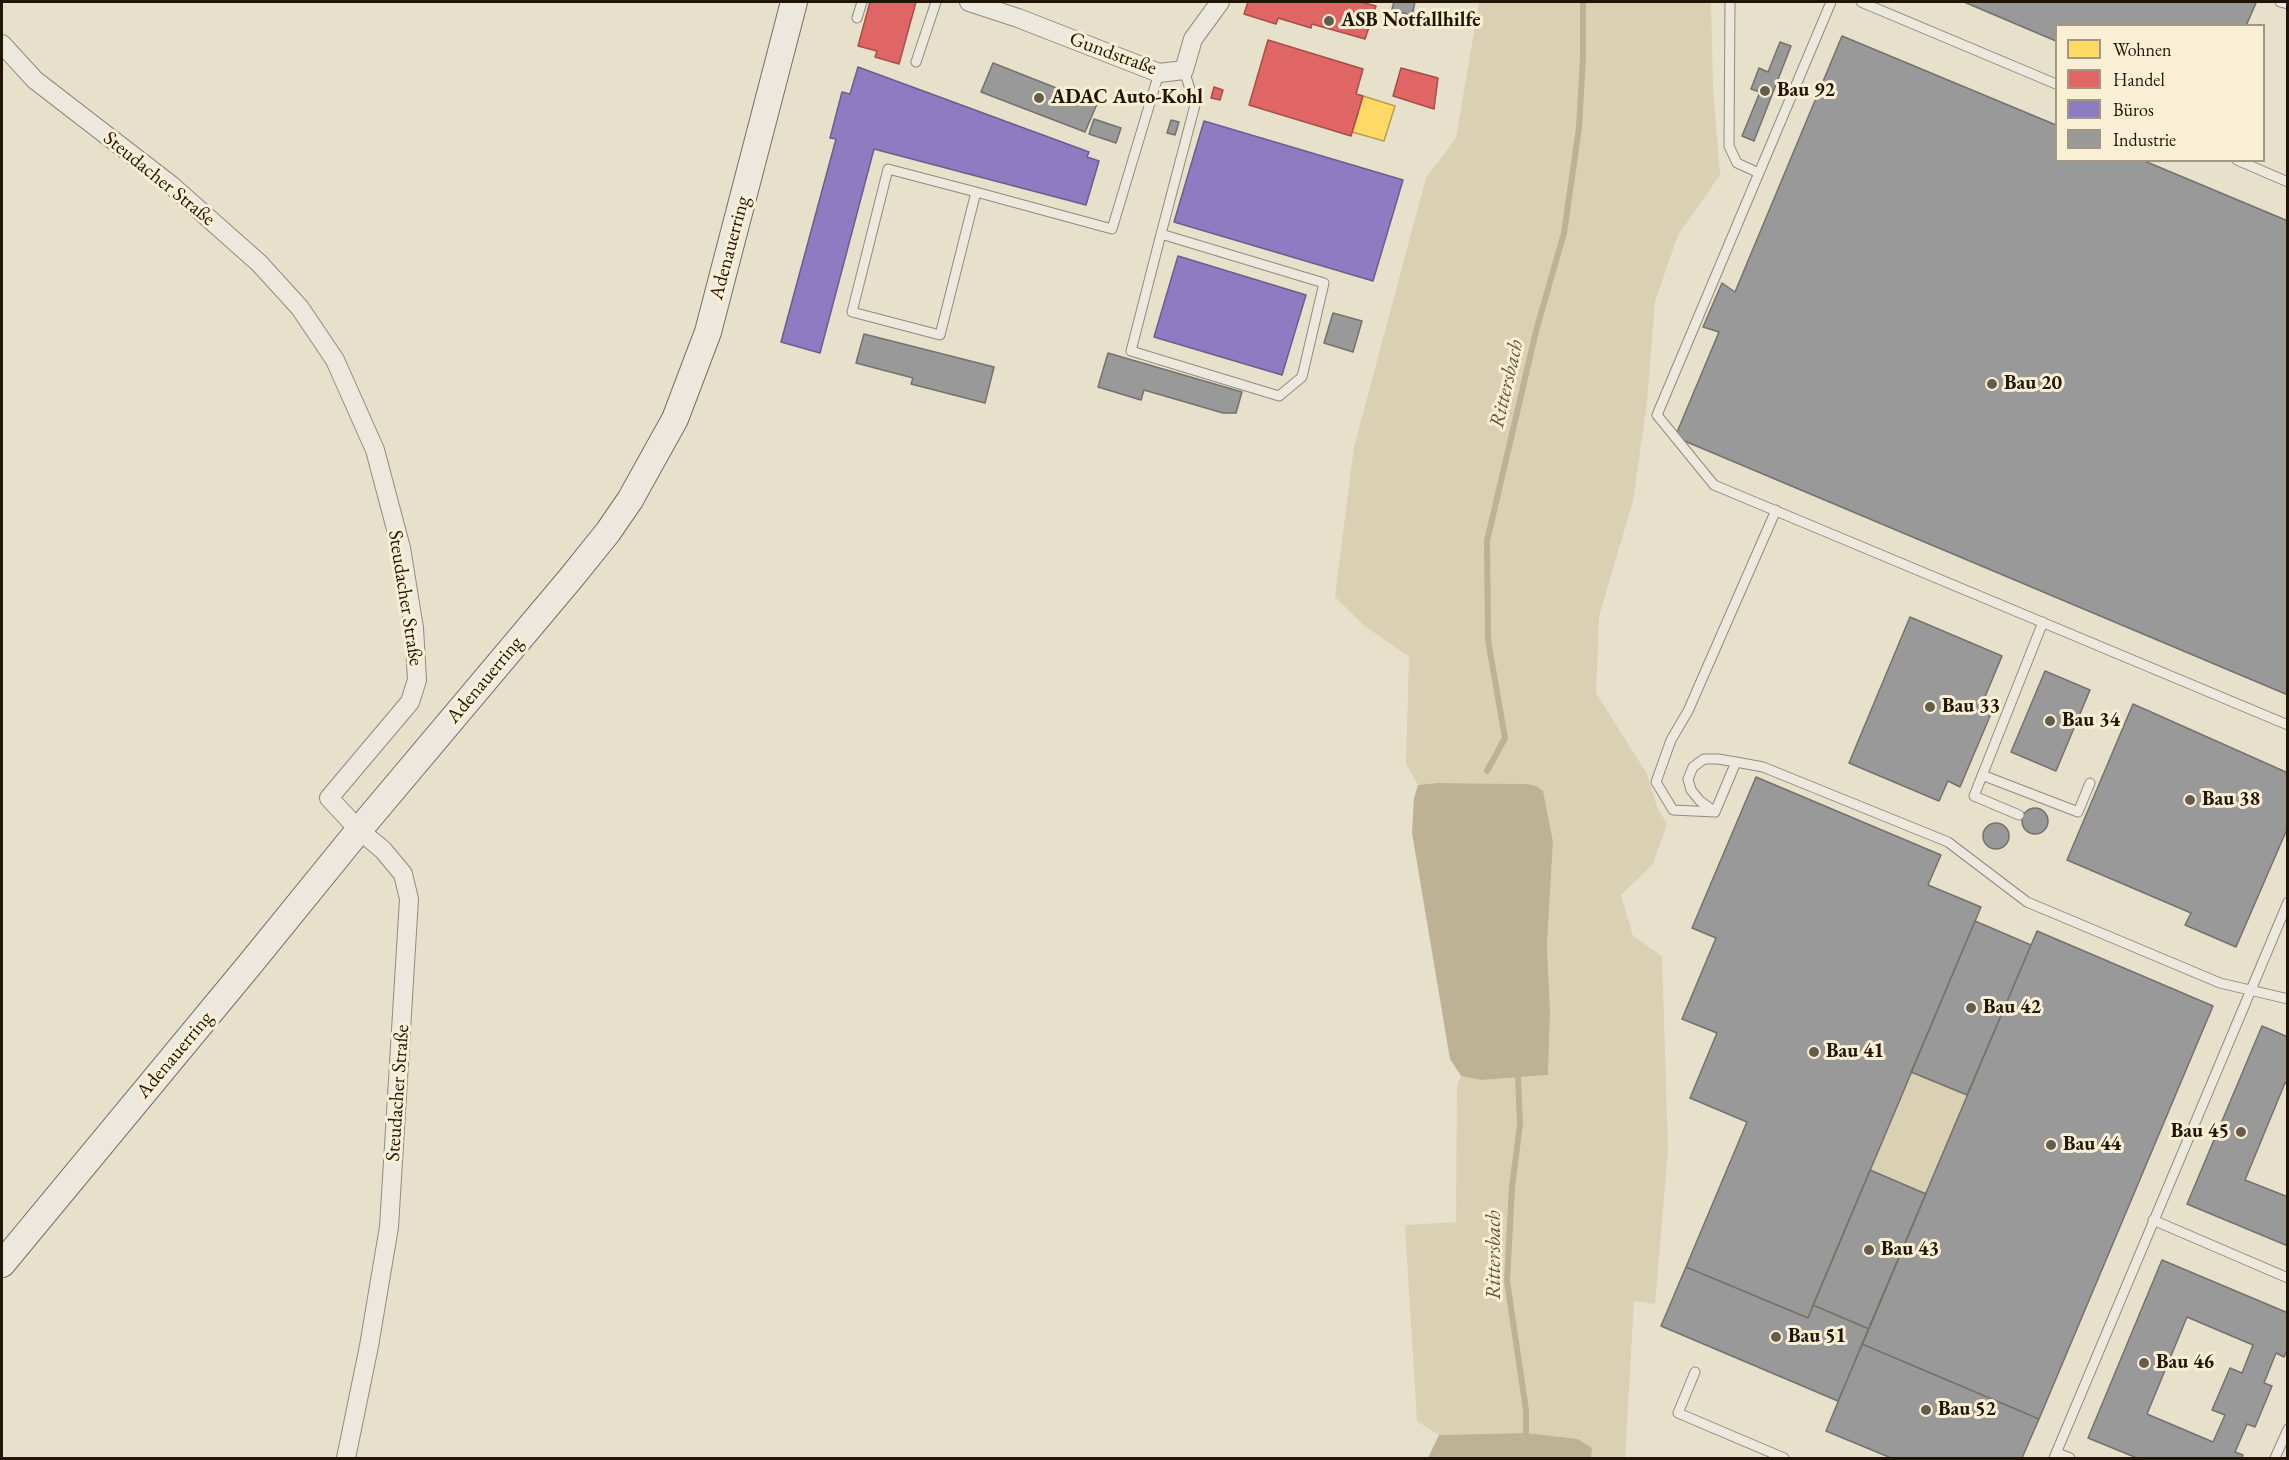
<!DOCTYPE html>
<html>
<head>
<meta charset="utf-8">
<style>
	body { margin:0 }
	#map { position:relative; width:2289px; height:1460px; overflow:hidden; background:#e7e0cb; font-family:"EB Garamond",serif }
	canvas { display:block }
	.frame { position:absolute; inset:0; border:3px solid #211506; pointer-events:none }
	.legend { position:absolute; left:2055px; top:24px; width:210px; height:138px; box-sizing:border-box; background:#f8efd5; border:2px solid #a29882; margin:0; padding:8px 10px; list-style:none; font-size:18px; color:#211506 }
	.legend li { display:flex; align-items:center; gap:12px; height:30px }
	.legend b { width:30px; border:2px solid #a29882 }
</style>
</head>
<body>
<div id="map">
<canvas width="2289" height="1460"></canvas>
<div class="frame"></div>
<ul class="legend">
<li><b style="height:16px;background:#ffd966"></b>Wohnen</li>
<li><b style="height:16px;background:#e06666"></b>Handel</li>
<li><b style="height:16px;background:#8e7cc3"></b>Büros</li>
<li><b style="height:16px;background:#999"></b>Industrie</li>
</ul>
</div>
<script>
const c = document.querySelector('canvas').getContext('2d');
c.lineJoin = 'round';
function fillPath(path, color) {
  c.fillStyle = color;
  c.fill(path, 'evenodd');
}
function shape(rows) {
  const path = new Path2D();
  for (const r of rows) {
    if (r.length === 3) {
      path.moveTo(r[0] + r[2], r[1]);
      path.arc(r[0], r[1], r[2], 0, 2 * Math.PI);
      continue;
    }
    path.moveTo(r[0], r[1]);
    for (let i = 2; i < r.length; i += 2) path.lineTo(r[i], r[i + 1]);
  }
  return path;
}
function stroke(path, color, width, dash) {
  c.strokeStyle = color;
  c.lineWidth = width;
  c.lineCap = dash ? 'butt' : 'round';
  c.setLineDash(dash || []);
  c.stroke(path);
}
function drawText(font, color, halo, rows, align = 'center') {
  c.font = font + ' "EB Garamond",serif';
  c.lineWidth = 6;
  c.setLineDash([]);
  c.textBaseline = 'middle';
  c.strokeStyle = halo;
  c.fillStyle = color;
  for (const [text, x, y, turn = 0] of rows) {
    c.save();
    c.translate(x, y);
    c.rotate((+turn || 0) * Math.PI / 180);
    c.textAlign = isNaN(turn) ? turn : align;
    if (halo) c.strokeText(text, 0, 0);
    c.fillText(text, 0, 0);
    c.restore();
  }
}
const green = shape([
	[1479,2,1711,2,1713,89,1720,175,1678,235,1655,301,1647,402,1633,501,1599,616,1596,693,1647,774,1657,807,1667,824,1653,864,1621,895,1633,936,1662,956,1668,1150,1655,1304,1634,1301,1625,1458,1591,1458,1591,1448,1578,1439,1526,1433,1439,1435,1417,1421,1405,1225,1456,1222,1457,1086,1461,1076,1481,1080,1548,1075,1550,1011,1547,945,1553,842,1527,784,1437,783,1418,785,1406,764,1409,657,1365,626,1335,597,1354,447,1426,178,1456,138],
	[1911,1072,1967,1095,1926,1194,1870,1170]
]);
const water = shape([
	[1437,783,1527,784,1536,786,1543,791,1553,842,1547,945,1550,1011,1548,1075,1481,1080,1461,1076,1450,1059,1412,833,1414,798,1418,785],
	[1526,1433,1578,1439,1592,1448,1591,1458,1428,1458,1439,1435]
]);
const homes = shape([
	[1363,96,1395,106,1384,141,1352,132,1363,96]
]);
const shops = shape([
	[870,2,916,2,899,64,875,57,877,51,858,46,870,2],
	[1248,2,1361,2,1376,6,1365,39,1312,24,1311,28,1278,18,1276,24,1244,14,1248,2],
	[1268,40,1363,69,1356,94,1363,96,1351,136,1249,105,1268,40],
	[1401,68,1438,78,1434,109,1393,96,1401,68],
	[1214,87,1223,90,1220,100,1211,98,1214,87]
]);
const offices = shape([
	[858,67,1089,152,1087,157,1099,161,1086,205,874,149,820,353,781,342,836,139,830,138,842,92,850,94,858,67],
	[1204,121,1403,180,1373,281,1174,222,1204,121],
	[1178,256,1306,295,1282,375,1154,337,1178,256]
]);
const industry = shape([
	[1394,2,1415,2,1412,16,1392,9,1394,2],
	[1964,2,2253,2,2256,3,2246,26,2056,26,2056,41,1964,2],
	[1842,36,2056,125,2056,160,2142,160,2288,221,2288,695,1675,437,1719,332,1703,327,1722,283,1735,292,1842,36],
	[1780,42,1791,46,1754,141,1742,136,1760,92,1751,89,1759,68,1768,72,1780,42],
	[993,63,1097,104,1085,132,981,92,993,63],
	[1094,119,1121,128,1116,143,1089,134,1094,119],
	[1171,120,1179,122,1175,135,1167,133,1171,120],
	[1333,313,1362,321,1353,352,1324,343,1333,313],
	[864,334,994,367,985,403,911,384,913,378,856,363,864,334],
	[1108,353,1242,392,1236,413,1223,413,1144,390,1141,400,1098,387,1108,353],
	[1910,617,2002,656,1982,704,1993,709,1960,787,1948,781,1939,801,1849,763,1910,617],
	[2045,671,2090,690,2056,771,2011,752,2045,671],
	[2133,704,2288,773,2288,827,2236,947,2185,925,2191,913,2067,860,2133,704],
	[1756,777,1941,855,1928,885,1981,907,1808,1318,1686,1267,1747,1122,1690,1098,1717,1033,1682,1019,1716,938,1692,928,1756,777],
	[2035,821,13],
	[1996,836,13],
	[1975,921,2031,945,1967,1095,1911,1072,1975,921],
	[2037,931,2213,1006,2039,1419,1862,1344,2037,931],
	[2262,1026,2288,1037,2288,1084,2285,1083,2245,1180,2288,1197,2288,1246,2187,1204,2262,1026],
	[1870,1170,1926,1194,1869,1329,1813,1305,1870,1170],
	[2162,1260,2288,1313,2288,1349,2284,1357,2276,1353,2264,1383,2272,1386,2255,1427,2247,1424,2235,1452,2243,1455,2242,1458,2137,1458,2088,1438,2162,1260],
	[2187,1317,2253,1345,2242,1373,2230,1368,2212,1410,2225,1415,2213,1442,2147,1414,2187,1317],
	[1686,1267,1808,1318,1813,1305,1869,1329,1838,1401,1661,1326,1686,1267],
	[1862,1344,2039,1419,2022,1458,1891,1458,1826,1431,1862,1344]
]);
const stream = shape([
	[1487,771,1505,738,1488,640,1487,541,1536,331,1564,233,1579,128,1583,57,1583,2],
	[1518,1076,1520,1124,1512,1187,1507,1281,1526,1410,1526,1433]
]);
const lane = shape([
	[1730,2,1729,146,1737,163,1759,173],
	[1831,2,1657,415,1714,485,2288,725],
	[1861,2,2056,84],
	[2280,2,2288,4],
	[857,18,862,2],
	[916,62,936,2],
	[2237,160,2288,182],
	[976,192,940,335,852,312,888,169,976,192,1112,229,1159,73],
	[1161,234,1324,283,1302,377,1279,396,1131,351,1161,234,1195,105,1184,70],
	[1736,762,1763,767,1948,842,2027,902,2220,983,2288,999],
	[1982,775,2078,812,2090,783],
	[1715,812,1700,801,1691,790,1688,779,1693,767,1704,759,1718,759,1736,762,1715,812,1673,810,1656,782,1671,740,1688,711,1776,510],
	[2019,815,1974,796,2043,622],
	[2153,1220,2288,1278],
	[1695,1372,1678,1413,1784,1458],
	[2057,1453,2070,1458],
	[2054,1458,2288,902],
	[2275,1458,2288,1429]
]);
const street = shape([
	[969,2,1018,18,1159,73,1184,70,1193,39,1220,2],
	[2,44,35,80,171,185,259,263,300,308,335,360,375,450,401,548,414,628,417,680,410,702,329,798,359,830,383,850,403,874,409,899,389,1227,369,1346,346,1458]
]);
const secondary = shape([
	[2,1264,251,963,359,830,571,578,608,532,630,500,675,419,708,332,794,2]
]);
const markers = [
	[1329,21,6,"#665c4b"],
	[1765,91,6,"#665c4b"],
	[1039,98,6,"#665c4b"],
	[1992,384,6,"#665c4b"],
	[1930,707,6,"#665c4b"],
	[2050,721,6,"#665c4b"],
	[2190,800,6,"#665c4b"],
	[1971,1008,6,"#665c4b"],
	[1814,1052,6,"#665c4b"],
	[2241,1132,6,"#665c4b"],
	[2051,1145,6,"#665c4b"],
	[1869,1250,6,"#665c4b"],
	[1776,1337,6,"#665c4b"],
	[2144,1363,6,"#665c4b"],
	[1926,1410,6,"#665c4b"]
];
const poiNames = [
	["ASB Notfallhilfe",1341,21],
	["Bau 92",1777,91],
	["ADAC Auto-Kohl",1051,98],
	["Bau 20",2004,384],
	["Bau 33",1942,707],
	["Bau 34",2062,721],
	["Bau 38",2202,800],
	["Bau 42",1983,1008],
	["Bau 41",1826,1052],
	["Bau 45",2229,1132,"right"],
	["Bau 44",2063,1145],
	["Bau 43",1881,1250],
	["Bau 51",1788,1337],
	["Bau 46",2156,1363],
	["Bau 52",1938,1410]
];
const streetNames = [
	["Gundstraße",1113,54,20],
	["Steudacher Straße",159,179,39],
	["Adenauerring",730,248,-75],
	["Steudacher Straße",405,598,81],
	["Adenauerring",485,680,-50],
	["Adenauerring",175,1055,-50],
	["Steudacher Straße",398,1093,-86]
];
const waterNames = [
	["Rittersbach",1507,384,-77],
	["Rittersbach",1494,1255,-90]
];
fillPath(green, '#dad0b3');
fillPath(water, '#beb296');
fillPath(homes, '#ffd966');
stroke(homes, '#bc9e49', 1.5);
fillPath(shops, '#e06666');
stroke(shops, '#a74e49', 1.5);
fillPath(offices, '#8e7cc3');
stroke(offices, '#6d5d8a', 1.5);
fillPath(industry, '#999');
stroke(industry, '#75716d', 1.5);
stroke(stream, '#beb296', 6);
stroke(lane, '#918b7e', 11);
stroke(street, '#918b7e', 20);
stroke(secondary, '#757064', 28);
stroke(lane, '#ece8dd', 9);
stroke(street, '#ece8dd', 18);
stroke(secondary, '#ece8dd', 26);
for (const [x, y, r, color] of markers) {
  const dot = new Path2D();
  dot.arc(x, y, r, 0, 2 * Math.PI);
  c.fillStyle = color;
  c.fill(dot);
  stroke(dot, '#f8efd5', 2);
}
drawText('bold 20px', '#211506', '#f8efd5', poiNames, 'left');
drawText('20px', '#211506', '#f8efd5', streetNames);
drawText('italic 21px', '#60533c', '#f8efd5', waterNames);
</script>
</body>
</html>
